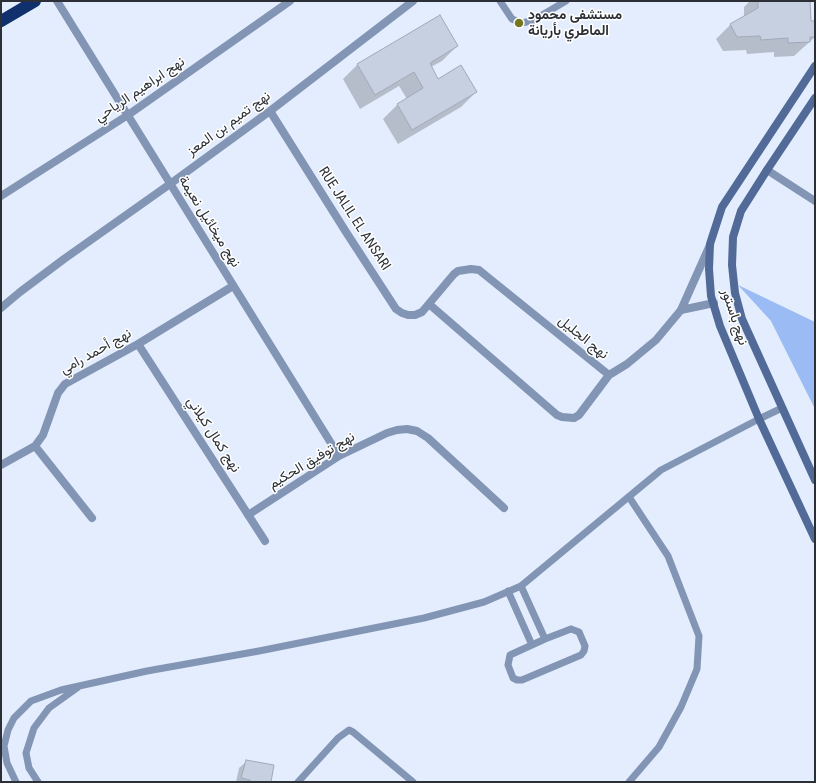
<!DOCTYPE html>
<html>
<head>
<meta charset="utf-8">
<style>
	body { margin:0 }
	#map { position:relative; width:816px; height:783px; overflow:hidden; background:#e3edfd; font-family:"Roboto Condensed",sans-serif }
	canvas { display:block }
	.frame { position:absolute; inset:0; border:2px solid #2c3036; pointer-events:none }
</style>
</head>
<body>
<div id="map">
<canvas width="816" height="783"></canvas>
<div class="frame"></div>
</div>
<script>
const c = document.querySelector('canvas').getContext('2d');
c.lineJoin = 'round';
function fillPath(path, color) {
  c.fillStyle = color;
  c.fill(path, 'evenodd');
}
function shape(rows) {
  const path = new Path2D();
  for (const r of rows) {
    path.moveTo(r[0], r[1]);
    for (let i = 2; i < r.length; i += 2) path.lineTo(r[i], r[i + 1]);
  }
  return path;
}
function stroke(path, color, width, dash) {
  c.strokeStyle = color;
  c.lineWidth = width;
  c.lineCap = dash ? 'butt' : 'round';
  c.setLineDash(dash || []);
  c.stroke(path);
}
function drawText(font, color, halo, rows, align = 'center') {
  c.font = font + ' "Roboto Condensed",Vazirmatn,sans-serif';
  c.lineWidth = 3;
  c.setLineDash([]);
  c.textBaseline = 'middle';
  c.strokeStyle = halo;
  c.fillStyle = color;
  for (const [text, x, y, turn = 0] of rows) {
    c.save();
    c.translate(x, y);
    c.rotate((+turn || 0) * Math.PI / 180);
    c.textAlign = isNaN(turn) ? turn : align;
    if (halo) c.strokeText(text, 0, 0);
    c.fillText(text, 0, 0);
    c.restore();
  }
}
const forest = shape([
	[738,285,815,322,815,409,771,321]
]);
const shadow = shape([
	[750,1,811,1,809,3,811,22,815,37,794,56,774,57,774,52,747,54,746,50,723,51,716,39,730,25,744,17,744,7],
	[457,46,442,61,431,67,438,80,476,92,461,107,398,144,383,119,397,105,407,99,399,86,360,109,343,79,357,65],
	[247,761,270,782,236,782,239,768]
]);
const building = shape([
	[758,1,810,1,811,21,815,21,815,37,810,37,810,42,788,43,788,38,761,40,760,36,737,37,730,24,758,8,758,1],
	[440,15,458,46,430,63,438,79,461,65,477,92,412,130,397,104,423,88,414,72,375,95,357,64,440,15],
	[246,760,274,765,271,782,250,782,250,780,241,778,246,760]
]);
const lane = shape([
	[500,1,512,19,521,23,532,21,566,1],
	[521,586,545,639],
	[508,591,532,645],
	[571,629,579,632,585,646,584,651,581,655,522,680,517,680,513,678,508,665,510,655,545,639,571,629],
	[16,782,7,763,4,746,8,730,14,718,31,701,61,690,147,671,259,651,424,618,484,602,521,586,661,470,759,419,782,408],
	[38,782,29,768,26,753,34,728,49,708,77,688],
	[298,782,338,738,349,730,353,732,413,782],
	[629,782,659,747,681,707,697,669,699,636,668,556,629,497]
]);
const street = shape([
	[57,1,339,456],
	[270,111,346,232,396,309,402,313,408,315,415,315,422,312,454,274,458,271,471,269,479,270,609,375,579,415,574,418,562,417,557,415,429,304],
	[767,170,815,201],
	[1,196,128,115,290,1],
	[1,308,20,292,64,259,170,184,270,111,413,1],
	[681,310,714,303],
	[138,344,265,541],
	[609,375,627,364,656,340,681,310,710,245],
	[35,446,92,518],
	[1,465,35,446,43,435,58,393,65,384,138,344,233,286],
	[248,515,339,456,387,433,397,430,407,429,417,431,428,438,504,508]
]);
const secondary = shape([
	[815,66,722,207,710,244,709,269,711,296,720,326,759,419,815,539],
	[815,98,767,170,741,211,733,237,732,265,735,293,742,319,815,480]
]);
const highway = shape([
	[1,21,35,1]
]);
const markers = [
	[519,23,5,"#757820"]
];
const poiNames = [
	["مستشفى محمود",528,15],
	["الماطري بأريانة",528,31]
];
const streetNames = [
	["نهج ابراهيم الرياحي",140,90,-34],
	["نهج تميم بن المعز",229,124,-36],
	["RUE JALIL EL ANSARI",354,219,57],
	["نهج ميخائيل نعيمة",209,222,58],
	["نهج باستور",734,317,72],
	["نهج الجليل",583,338,39],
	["نهج أحمد رامي",96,352,-29],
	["نهج كمال كيلاني",213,435,57],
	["نهج توفيق الحكيم",312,461,-31]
];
fillPath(forest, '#9bbbf5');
fillPath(shadow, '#0003');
fillPath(building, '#c7d0e0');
stroke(building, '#a0a8b8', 1);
stroke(lane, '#8395b4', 7);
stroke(street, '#8395b4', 8);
stroke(secondary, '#516a97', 8);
stroke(highway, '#10306d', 12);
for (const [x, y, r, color] of markers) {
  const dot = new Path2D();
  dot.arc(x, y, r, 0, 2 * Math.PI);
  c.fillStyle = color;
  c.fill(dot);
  stroke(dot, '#fff', 1.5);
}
drawText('bold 14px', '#2c3036', '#fff', poiNames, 'left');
drawText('14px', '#2c3036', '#fff', streetNames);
</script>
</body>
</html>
